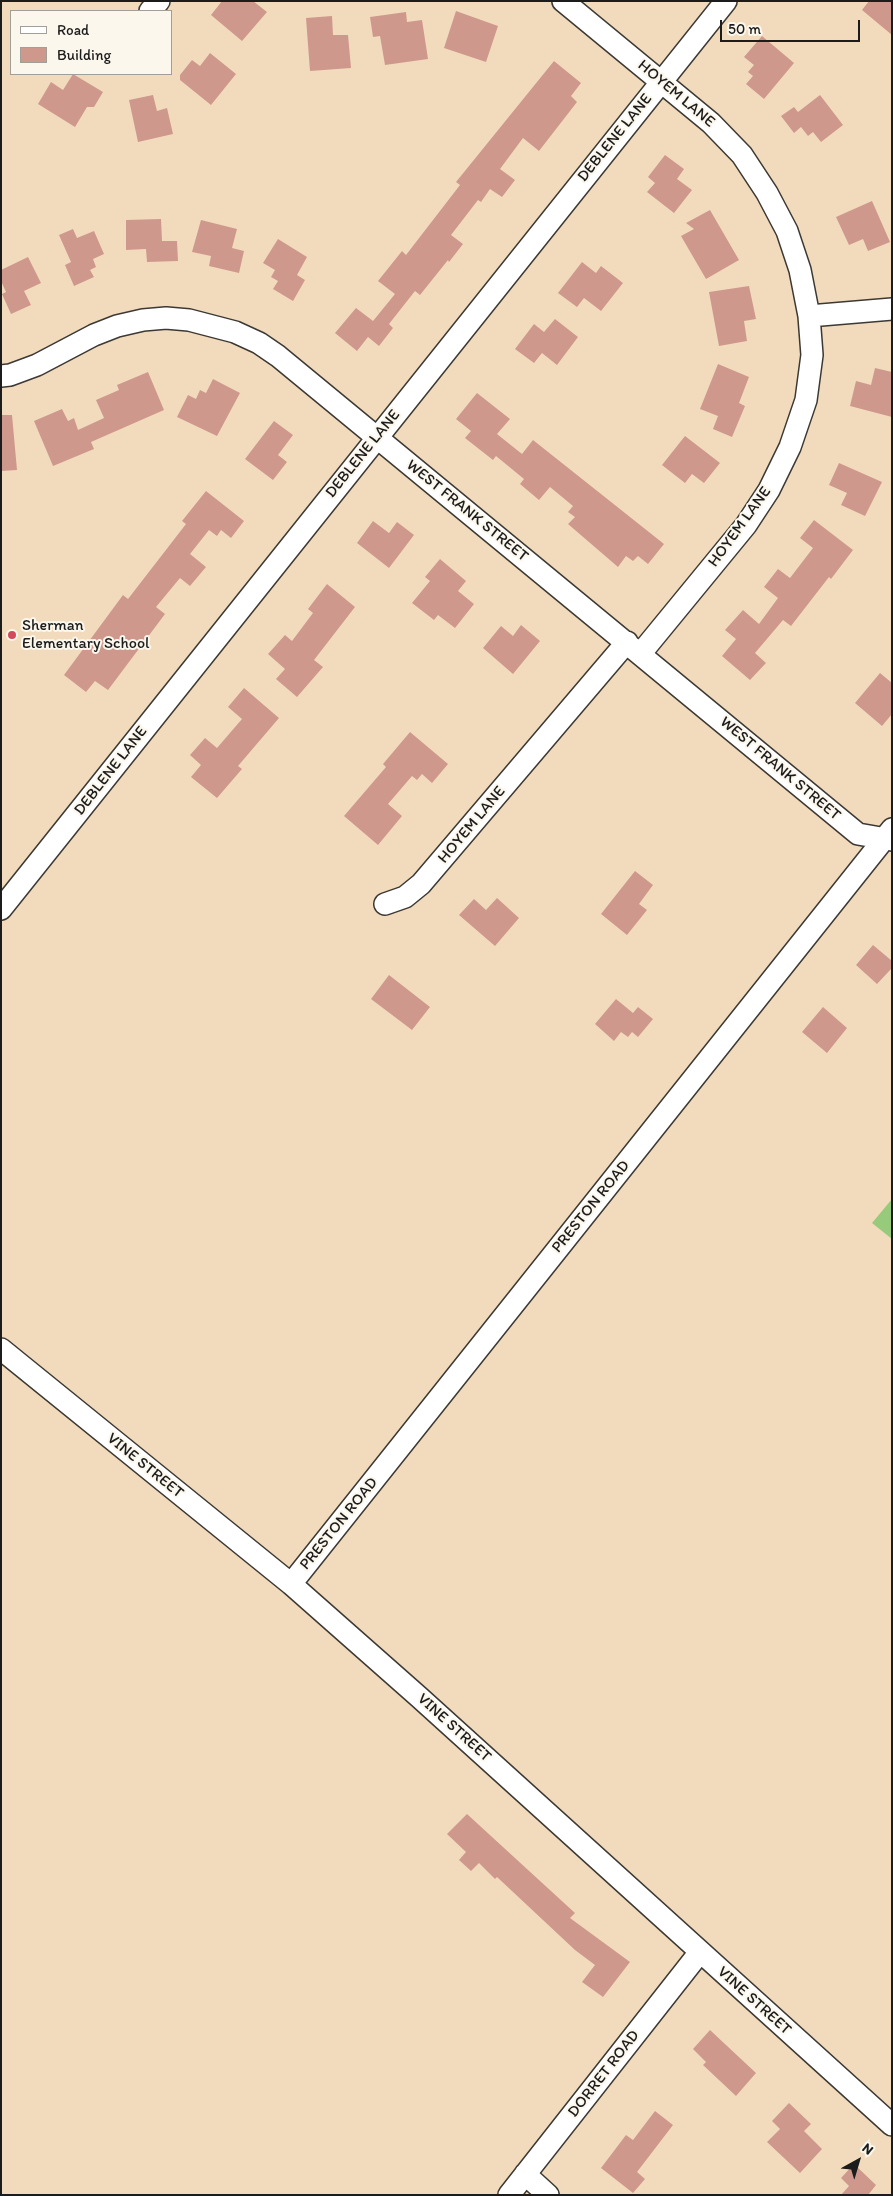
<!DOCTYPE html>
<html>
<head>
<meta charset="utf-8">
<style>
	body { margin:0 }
	#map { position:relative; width:893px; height:2196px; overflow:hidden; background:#f2dbbc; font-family:Itim,sans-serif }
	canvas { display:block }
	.frame { position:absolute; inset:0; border:2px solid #1c1c1c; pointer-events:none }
	.legend { position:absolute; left:10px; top:10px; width:162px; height:65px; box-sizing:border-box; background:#fbf7ec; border:1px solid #a29f99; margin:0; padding:6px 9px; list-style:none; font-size:15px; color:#1c1c1c }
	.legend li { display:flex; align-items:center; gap:10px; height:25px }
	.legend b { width:25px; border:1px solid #a29f99 }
	.north { position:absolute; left:833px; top:2136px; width:50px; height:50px; -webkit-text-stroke:4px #fbf7ec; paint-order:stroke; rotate:39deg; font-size:14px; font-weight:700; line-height:20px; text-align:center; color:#1c1c1c }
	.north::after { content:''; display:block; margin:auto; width:18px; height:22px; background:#1c1c1c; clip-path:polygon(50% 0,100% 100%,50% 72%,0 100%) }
	.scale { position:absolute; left:720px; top:20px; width:140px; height:22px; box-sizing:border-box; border:2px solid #1c1c1c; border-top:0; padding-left:6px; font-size:15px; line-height:18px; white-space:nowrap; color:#1c1c1c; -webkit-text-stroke:4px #fbf7ec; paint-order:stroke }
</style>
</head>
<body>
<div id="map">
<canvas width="893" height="2196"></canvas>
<div class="frame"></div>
<ul class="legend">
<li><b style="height:6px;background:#fff"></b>Road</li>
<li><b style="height:14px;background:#cf988d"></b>Building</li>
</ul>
<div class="north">N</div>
<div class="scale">50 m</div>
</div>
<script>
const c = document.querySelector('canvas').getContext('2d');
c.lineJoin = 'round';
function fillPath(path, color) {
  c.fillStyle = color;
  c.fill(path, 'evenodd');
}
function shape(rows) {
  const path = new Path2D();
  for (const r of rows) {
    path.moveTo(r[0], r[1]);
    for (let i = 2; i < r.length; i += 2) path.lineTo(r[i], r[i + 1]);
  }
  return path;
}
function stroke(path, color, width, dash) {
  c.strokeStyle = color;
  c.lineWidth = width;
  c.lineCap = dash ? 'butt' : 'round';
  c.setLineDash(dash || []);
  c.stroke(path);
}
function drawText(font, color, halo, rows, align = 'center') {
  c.font = font + ' Itim,sans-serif';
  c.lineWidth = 4;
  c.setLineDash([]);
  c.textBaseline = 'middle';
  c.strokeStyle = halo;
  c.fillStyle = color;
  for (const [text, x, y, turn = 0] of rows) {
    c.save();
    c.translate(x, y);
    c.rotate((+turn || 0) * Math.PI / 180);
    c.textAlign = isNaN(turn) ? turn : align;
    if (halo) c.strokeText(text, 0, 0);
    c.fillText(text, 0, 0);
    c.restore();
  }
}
const green = shape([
	[892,1199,892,1239,872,1223]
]);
const building = shape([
	[222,1,253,1,267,12,242,41,211,15],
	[869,1,892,1,892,35,862,10],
	[456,11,498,26,486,62,444,48],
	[406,12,407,22,422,20,428,59,385,65,380,36,373,37,370,17],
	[332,16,333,35,348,35,351,68,310,71,306,18],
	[762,36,794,63,764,99,746,84,753,76,748,72,754,65,744,57],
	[210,53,236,74,211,105,180,80,180,75,192,60,200,66],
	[554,61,581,83,571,96,577,102,539,151,523,138,500,169,515,180,502,197,490,189,481,202,478,200,451,235,463,244,449,262,448,260,420,295,415,291,389,324,393,328,379,346,368,337,357,351,335,333,356,308,373,321,395,294,378,281,402,251,406,255,460,185,456,182],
	[73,74,103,92,94,107,87,107,75,127,38,104,51,82,63,90],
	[153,95,157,111,167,108,173,134,138,142,129,100],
	[820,95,843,125,821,142,813,132,808,136,801,127,794,133,781,116,794,107,798,112],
	[665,155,684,169,677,179,692,190,674,213,647,192,655,183,648,177],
	[872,201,890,242,868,251,863,239,849,245,836,217],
	[710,210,739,260,706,279,681,236,694,229,686,223],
	[161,219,162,241,177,241,178,261,147,262,146,249,126,250,126,220],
	[201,220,237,229,232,248,244,251,239,273,209,266,211,256,192,252],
	[73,229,77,238,94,231,104,254,93,259,96,267,90,270,94,277,74,286,65,265,71,262,59,235],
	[278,239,307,257,297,275,305,280,293,301,273,289,278,281,271,277,275,270,263,263],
	[28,257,41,283,24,291,31,305,11,314,2,294,6,292,1,281,1,270],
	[582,262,596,273,601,266,623,283,601,311,584,298,577,307,558,293],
	[749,286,756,319,744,321,747,341,719,346,709,292],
	[555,319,578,337,557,365,542,353,534,363,515,349,534,324,544,332],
	[718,364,749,377,739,403,745,406,732,437,713,429,718,416,700,409],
	[875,368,892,372,892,417,850,406,856,381,871,385],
	[148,372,164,410,91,442,94,449,53,466,34,421,62,409,68,421,74,418,78,430,104,418,96,400,119,390,117,385],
	[213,379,240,393,217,436,177,417,188,395,196,399,200,390,206,393],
	[477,393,510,419,497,434,522,454,533,440,664,544,648,564,638,556,633,561,626,556,618,567,568,524,575,517,568,512,573,506,550,487,539,500,520,484,524,479,496,456,493,460,465,438,471,431,456,419],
	[1,415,12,415,17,470,1,471],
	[274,421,293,435,278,455,287,462,273,480,245,459],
	[685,436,720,463,704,483,692,474,685,483,662,465],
	[839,463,882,482,865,516,841,505,847,493,829,485],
	[206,491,244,521,231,538,221,530,217,536,209,530,190,554,206,567,190,586,180,578,156,607,165,614,108,690,95,681,86,692,64,675,123,595,128,599,186,524,182,521],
	[814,520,853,550,831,579,829,577,791,626,783,620,755,653,766,663,750,680,722,656,736,639,725,630,743,610,759,624,778,598,764,587,778,569,790,578,813,548,800,538],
	[373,521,389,533,397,522,414,535,389,568,357,543],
	[440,559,466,581,458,591,474,604,455,628,438,615,434,620,412,603,430,581,425,577],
	[327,584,355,607,314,660,323,667,297,697,276,679,285,669,268,654,285,635,292,641,313,613,308,609],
	[521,625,540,641,513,674,483,648,501,626,513,636],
	[880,673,892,683,892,714,882,726,855,703],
	[244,688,279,718,238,766,242,769,217,798,191,777,201,765,190,755,205,738,217,748,242,719,228,707],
	[410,732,448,764,432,783,422,774,417,780,412,776,388,804,402,816,378,845,344,816,386,767,383,764],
	[635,871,653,885,639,904,647,910,627,935,601,914],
	[497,898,519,918,495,946,459,915,474,899,486,910],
	[873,945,892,961,892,968,877,984,856,965],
	[389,975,430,1007,412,1030,371,999],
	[616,999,633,1013,638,1007,653,1019,638,1037,632,1032,628,1037,621,1032,614,1041,595,1024],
	[823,1007,847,1028,827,1053,802,1032],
	[467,1814,575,1913,570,1918,630,1962,603,1997,582,1982,595,1965,575,1950,497,1877,495,1879,479,1863,471,1871,459,1860,466,1852,447,1834],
	[710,2030,756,2073,736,2096,703,2065,706,2062,693,2049],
	[789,2103,811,2124,804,2131,822,2149,800,2173,767,2142,780,2129,772,2121],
	[655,2111,673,2125,637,2172,645,2179,633,2193,601,2168,626,2135,633,2140],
	[854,2164,876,2185,868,2195,841,2195,849,2186,841,2178]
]);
const street = shape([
	[563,1,711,123,742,155,767,193,787,231,800,270,809,316,812,355,806,400,790,447,769,490,746,525,641,653],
	[150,11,159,1],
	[809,316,892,309],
	[1,376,10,375,37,365,94,335,117,326,143,320,166,318,189,320,235,332,259,343,278,356,858,834,892,840],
	[385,904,405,897,421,884,627,642],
	[1,909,726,1],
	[1,1349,291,1584,419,1697,892,2125],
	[291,1584,892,829],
	[525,2174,548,2195],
	[509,2195,700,1952]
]);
const markers = [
	[12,635,5,"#d1495b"]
];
const streetNames = [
	["HOYEM LANE",676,94,40],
	["DEBLENE LANE",615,138,-51],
	["DEBLENE LANE",363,454,-51],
	["WEST FRANK STREET",467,511,39],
	["HOYEM LANE",740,527,-54],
	["WEST FRANK STREET",780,769,40],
	["DEBLENE LANE",111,771,-52],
	["HOYEM LANE",472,825,-50],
	["PRESTON ROAD",591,1207,-51],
	["VINE STREET",145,1466,39],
	["PRESTON ROAD",339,1524,-51],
	["VINE STREET",454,1728,42],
	["VINE STREET",754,2001,42],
	["DORRET ROAD",604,2074,-52]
];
const poiNames = [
	["Sherman",22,626],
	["Elementary School",22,644]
];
fillPath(green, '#97ca7a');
fillPath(building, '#cf988d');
stroke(street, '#3c3934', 24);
stroke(street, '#fff', 21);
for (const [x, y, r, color] of markers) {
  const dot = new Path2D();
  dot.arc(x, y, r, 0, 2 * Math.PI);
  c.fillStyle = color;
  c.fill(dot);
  stroke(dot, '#fbf7ec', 2);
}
drawText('16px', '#1c1c1c', '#fbf7ec', streetNames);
drawText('16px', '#1c1c1c', '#fbf7ec', poiNames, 'left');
</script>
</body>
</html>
